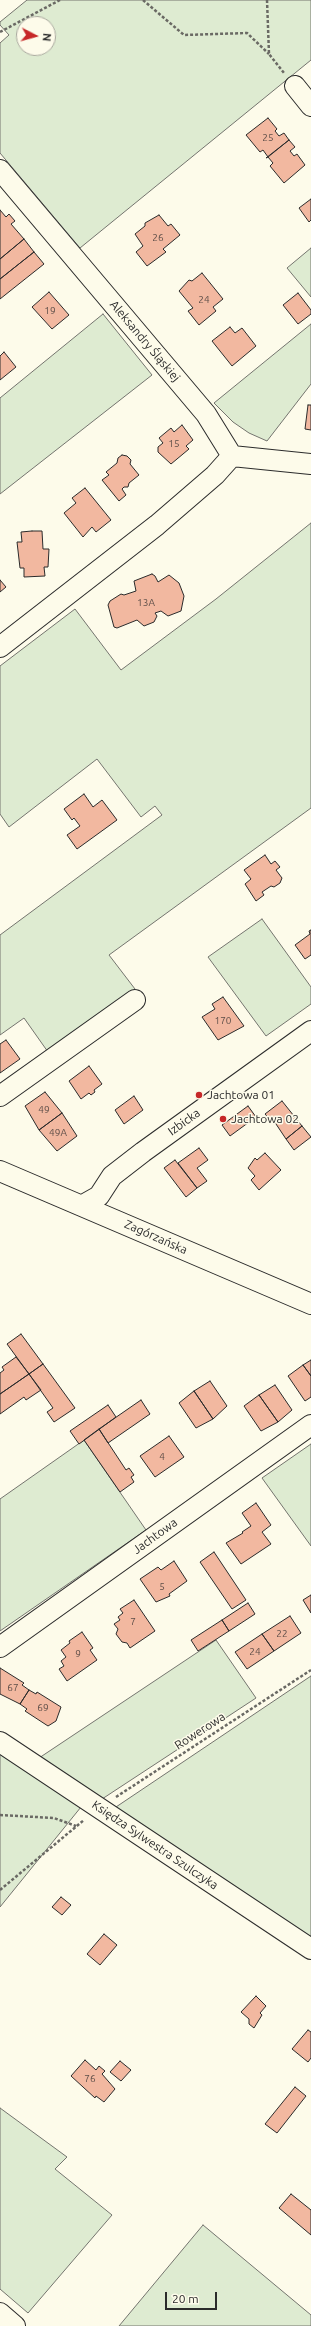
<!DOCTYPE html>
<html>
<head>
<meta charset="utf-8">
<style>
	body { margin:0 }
	#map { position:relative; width:311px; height:2326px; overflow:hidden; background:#fdfbea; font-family:Ubuntu,sans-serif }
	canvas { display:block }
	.north { position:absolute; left:16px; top:16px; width:40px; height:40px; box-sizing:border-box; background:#fdfbea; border:1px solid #a9a89e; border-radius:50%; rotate:96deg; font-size:11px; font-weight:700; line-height:16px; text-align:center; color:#2b2b2b }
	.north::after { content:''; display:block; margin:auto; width:14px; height:18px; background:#c62828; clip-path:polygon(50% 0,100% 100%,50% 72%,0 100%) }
	.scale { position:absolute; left:165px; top:2292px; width:52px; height:18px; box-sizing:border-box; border:2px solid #2b2b2b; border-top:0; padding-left:5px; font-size:12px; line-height:14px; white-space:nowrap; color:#2b2b2b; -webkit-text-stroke:3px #fdfbea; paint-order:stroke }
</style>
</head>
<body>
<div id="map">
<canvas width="311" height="2326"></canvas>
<div class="north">N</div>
<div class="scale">20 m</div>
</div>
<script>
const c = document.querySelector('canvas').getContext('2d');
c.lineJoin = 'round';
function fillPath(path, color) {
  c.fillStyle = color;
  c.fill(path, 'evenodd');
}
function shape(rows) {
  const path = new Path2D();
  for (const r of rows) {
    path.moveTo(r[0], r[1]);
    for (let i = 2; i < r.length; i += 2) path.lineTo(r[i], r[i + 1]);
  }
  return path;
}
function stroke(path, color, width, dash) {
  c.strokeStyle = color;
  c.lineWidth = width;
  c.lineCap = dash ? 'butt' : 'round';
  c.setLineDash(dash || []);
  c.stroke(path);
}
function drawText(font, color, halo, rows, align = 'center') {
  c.font = font + ' Ubuntu,sans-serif';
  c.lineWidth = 3;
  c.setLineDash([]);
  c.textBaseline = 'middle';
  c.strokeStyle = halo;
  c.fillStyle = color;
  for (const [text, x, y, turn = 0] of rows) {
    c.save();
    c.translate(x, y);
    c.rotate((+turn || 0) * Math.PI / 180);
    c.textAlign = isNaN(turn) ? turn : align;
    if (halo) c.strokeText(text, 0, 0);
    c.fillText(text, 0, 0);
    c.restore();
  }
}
const green = shape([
	[27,0,311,0,311,60,80,248,0,153,0,43,9,35,0,25,0,22,27,0],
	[24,24,48,24,48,48,24,48,24,24],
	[311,248,311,297,287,268,311,248],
	[103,314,152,375,0,494,0,398,103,314],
	[311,324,311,384,267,441,249,433,233,422,214,403,311,324],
	[311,523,311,808,109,955,135,989,48,1052,24,1018,0,1035,0,935,162,815,155,806,141,817,97,759,9,827,0,814,0,666,75,609,121,670,216,599,311,523],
	[262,919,311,987,311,1004,266,1036,208,957,262,919],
	[84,1440,146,1530,0,1631,0,1499,84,1440],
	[311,1444,311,1546,262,1478,311,1444],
	[216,1640,256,1698,99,1801,36,1760,216,1640],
	[311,1676,311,1940,113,1809,311,1676],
	[0,1754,81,1807,0,1907,0,1754],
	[0,2108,67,2157,55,2169,112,2215,28,2313,0,2289,0,2108],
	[203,2225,311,2315,311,2326,119,2326,203,2225]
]);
const building = shape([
	[268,118,277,129,275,131,279,136,284,133,289,140,268,157,263,150,260,152,246,135,268,118],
	[289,140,295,147,290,151,294,156,297,154,305,165,284,183,270,166,273,163,268,157,266,158,289,140],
	[311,199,311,220,309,222,299,208,311,199],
	[0,210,6,217,9,214,15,221,11,224,24,239,0,259,0,210],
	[159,215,168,226,171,224,180,235,163,249,166,252,147,266,136,252,143,246,135,234,145,226,145,223,159,215],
	[24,239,34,252,0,279,0,259,24,239],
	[34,252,44,264,0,299,0,279,34,252],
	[202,273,223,299,213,307,216,311,199,325,188,311,193,308,179,291,189,280,192,281,202,273],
	[49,292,69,315,52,329,32,307,49,292],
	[298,293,311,310,311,314,298,324,283,305,298,293],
	[230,327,235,333,242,328,256,346,232,366,212,341,230,327],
	[4,352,16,367,0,380,0,356,4,352],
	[308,405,311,405,311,430,305,429,308,405],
	[182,425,193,440,186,446,189,449,171,464,158,452,158,447,163,443,159,438,171,428,174,432,182,425],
	[122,455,127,456,131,460,130,464,139,475,129,483,128,487,124,487,122,489,126,495,119,501,102,480,109,475,106,472,117,463,118,458,122,455],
	[85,488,111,520,96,532,92,527,83,537,64,513,76,503,72,498,85,488],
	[32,531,42,531,43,549,49,549,48,567,44,567,45,576,24,577,24,568,20,568,17,542,22,542,21,532,32,531],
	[152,574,155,576,158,582,169,575,179,583,184,596,181,611,168,616,161,611,155,613,157,616,154,622,144,626,137,620,117,628,114,627,108,605,110,601,121,594,124,595,136,591,134,581,152,574],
	[0,580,6,587,0,592,0,580],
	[84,794,93,807,102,800,117,820,77,849,67,835,80,826,74,818,72,820,64,809,84,794],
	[265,855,271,864,275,861,280,867,276,870,282,878,280,883,274,887,271,886,262,892,264,895,256,901,245,884,251,879,244,870,265,855],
	[311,930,311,955,305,959,295,945,310,934,309,931,311,930],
	[223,997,244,1026,218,1040,202,1017,215,1009,212,1004,223,997],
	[6,1040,20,1059,0,1073,0,1044,6,1040],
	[89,1066,102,1084,94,1090,95,1092,91,1095,89,1093,81,1099,69,1081,89,1066],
	[45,1092,62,1113,39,1130,25,1106,45,1092],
	[134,1096,143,1110,124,1124,115,1110,134,1096],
	[282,1101,302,1126,286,1139,274,1121,272,1122,265,1114,282,1101],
	[248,1106,256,1117,230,1136,222,1125,248,1106],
	[62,1113,77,1136,57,1151,39,1130,62,1113],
	[302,1126,311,1137,294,1150,286,1139,302,1126],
	[199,1148,208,1160,197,1168,207,1181,197,1188,178,1163,199,1148],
	[265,1153,281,1170,259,1190,251,1180,255,1176,248,1168,255,1158,257,1160,265,1153],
	[175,1160,197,1188,186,1197,164,1168,175,1160],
	[21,1334,43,1364,29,1374,7,1344,21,1334],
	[16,1357,29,1374,0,1394,0,1373,4,1370,2,1367,16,1357],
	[311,1360,311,1376,303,1365,311,1360],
	[43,1364,75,1408,54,1422,47,1412,53,1408,29,1374,43,1364],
	[303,1365,311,1376,311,1397,305,1401,288,1376,303,1365],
	[29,1374,41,1390,26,1400,24,1397,0,1414,0,1394,29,1374],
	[210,1381,227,1406,213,1419,194,1391,210,1381],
	[275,1385,292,1410,278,1422,259,1395,275,1385],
	[194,1391,213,1419,196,1428,179,1403,194,1391],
	[259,1395,278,1422,261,1431,244,1406,259,1395],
	[141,1400,150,1414,108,1443,99,1429,141,1400],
	[108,1405,116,1417,79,1444,70,1431,108,1405],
	[99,1429,126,1470,129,1468,134,1475,131,1477,134,1482,120,1492,84,1440,99,1429],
	[169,1436,184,1457,155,1477,140,1456,169,1436],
	[256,1503,271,1525,262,1532,271,1544,241,1564,226,1543,243,1533,242,1532,251,1526,242,1513,256,1503],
	[214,1552,246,1600,232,1609,200,1562,214,1552],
	[174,1561,187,1581,169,1594,170,1596,156,1602,140,1579,158,1567,161,1570,174,1561],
	[311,1595,311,1613,303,1600,311,1595],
	[134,1600,155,1631,130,1648,127,1643,122,1642,116,1634,118,1629,114,1624,120,1620,118,1617,123,1613,120,1609,134,1600],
	[248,1603,255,1614,229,1631,222,1620,248,1603],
	[290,1616,301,1633,274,1651,262,1634,290,1616],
	[222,1620,229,1631,198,1651,191,1640,222,1620],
	[82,1632,93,1648,90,1650,97,1660,67,1681,59,1669,64,1666,61,1661,66,1657,61,1650,70,1643,69,1641,82,1632],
	[262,1634,274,1651,247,1669,235,1652,262,1634],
	[0,1668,24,1683,22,1685,29,1690,20,1704,0,1694,0,1668],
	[29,1690,36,1694,37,1692,61,1707,56,1721,48,1726,25,1711,27,1709,20,1704,29,1690],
	[61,1897,71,1905,62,1915,52,1907,61,1897],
	[104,1934,117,1945,100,1965,87,1954,104,1934],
	[256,1996,266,2006,260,2013,262,2015,254,2028,249,2024,249,2019,241,2012,256,1996],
	[308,2030,311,2032,311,2058,308,2062,292,2049,308,2030],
	[85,2060,96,2070,99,2066,105,2071,102,2074,115,2089,104,2102,96,2096,95,2098,71,2076,85,2060],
	[120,2061,131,2070,121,2081,110,2072,120,2061],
	[295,2087,306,2096,277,2133,265,2124,295,2087],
	[291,2194,311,2210,311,2235,279,2208,291,2194]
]);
const path = shape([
	[143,0,184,35,247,33,269,54],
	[267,0,269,54,284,73],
	[0,32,60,0],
	[116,1797,311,1670],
	[0,1815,54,1818,76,1826],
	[0,1890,84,1820]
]);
const minor = shape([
	[295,86,311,106],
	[0,170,206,414,232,456,311,464],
	[0,647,157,525,215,475,232,456],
	[0,1096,135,1000],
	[0,1171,311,1304],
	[83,1205,99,1196,112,1176,143,1152,311,1031],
	[0,1647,311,1425],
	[0,1742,311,1949],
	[0,2313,15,2326]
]);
const markers = [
	[199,1095,4,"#c62828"],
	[223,1119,4,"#c62828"]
];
const numberNames = [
	["25",268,138],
	["26",158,238],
	["24",204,300],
	["19",50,311],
	["15",174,444],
	["13A",146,603],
	["170",223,1021],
	["49",44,1110],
	["49A",58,1133],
	["4",162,1457],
	["5",162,1587],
	["7",133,1622],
	["22",282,1634],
	["24",255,1652],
	["9",78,1654],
	["67",13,1688],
	["69",43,1708],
	["76",90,2079]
];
const streetNames = [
	["Aleksandry Śląskiej",145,341,50],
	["Izbicka",184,1122,-36],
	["Zagórzańska",156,1237,24],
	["Jachtowa",155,1536,-36],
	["Rowerowa",200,1731,-33],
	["Księdza Sylwestra Szulczyka",155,1845,34]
];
const poiNames = [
	["Jachtowa 01",207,1095],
	["Jachtowa 02",231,1119]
];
fillPath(green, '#deebd1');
stroke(green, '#74746e', 1);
fillPath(building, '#f2b8a0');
stroke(building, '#2b2b2b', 1);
stroke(minor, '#2b2b2b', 22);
stroke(path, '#6a6964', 2.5, [3, 2]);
stroke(minor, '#fdfbea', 20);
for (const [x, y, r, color] of markers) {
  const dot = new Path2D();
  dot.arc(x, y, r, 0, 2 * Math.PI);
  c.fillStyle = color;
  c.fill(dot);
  stroke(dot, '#fdfbea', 1.5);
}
drawText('10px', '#5d4e48', null, numberNames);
drawText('12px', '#2b2b2b', '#fdfbea', streetNames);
drawText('12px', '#2b2b2b', '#fdfbea', poiNames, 'left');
</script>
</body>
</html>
